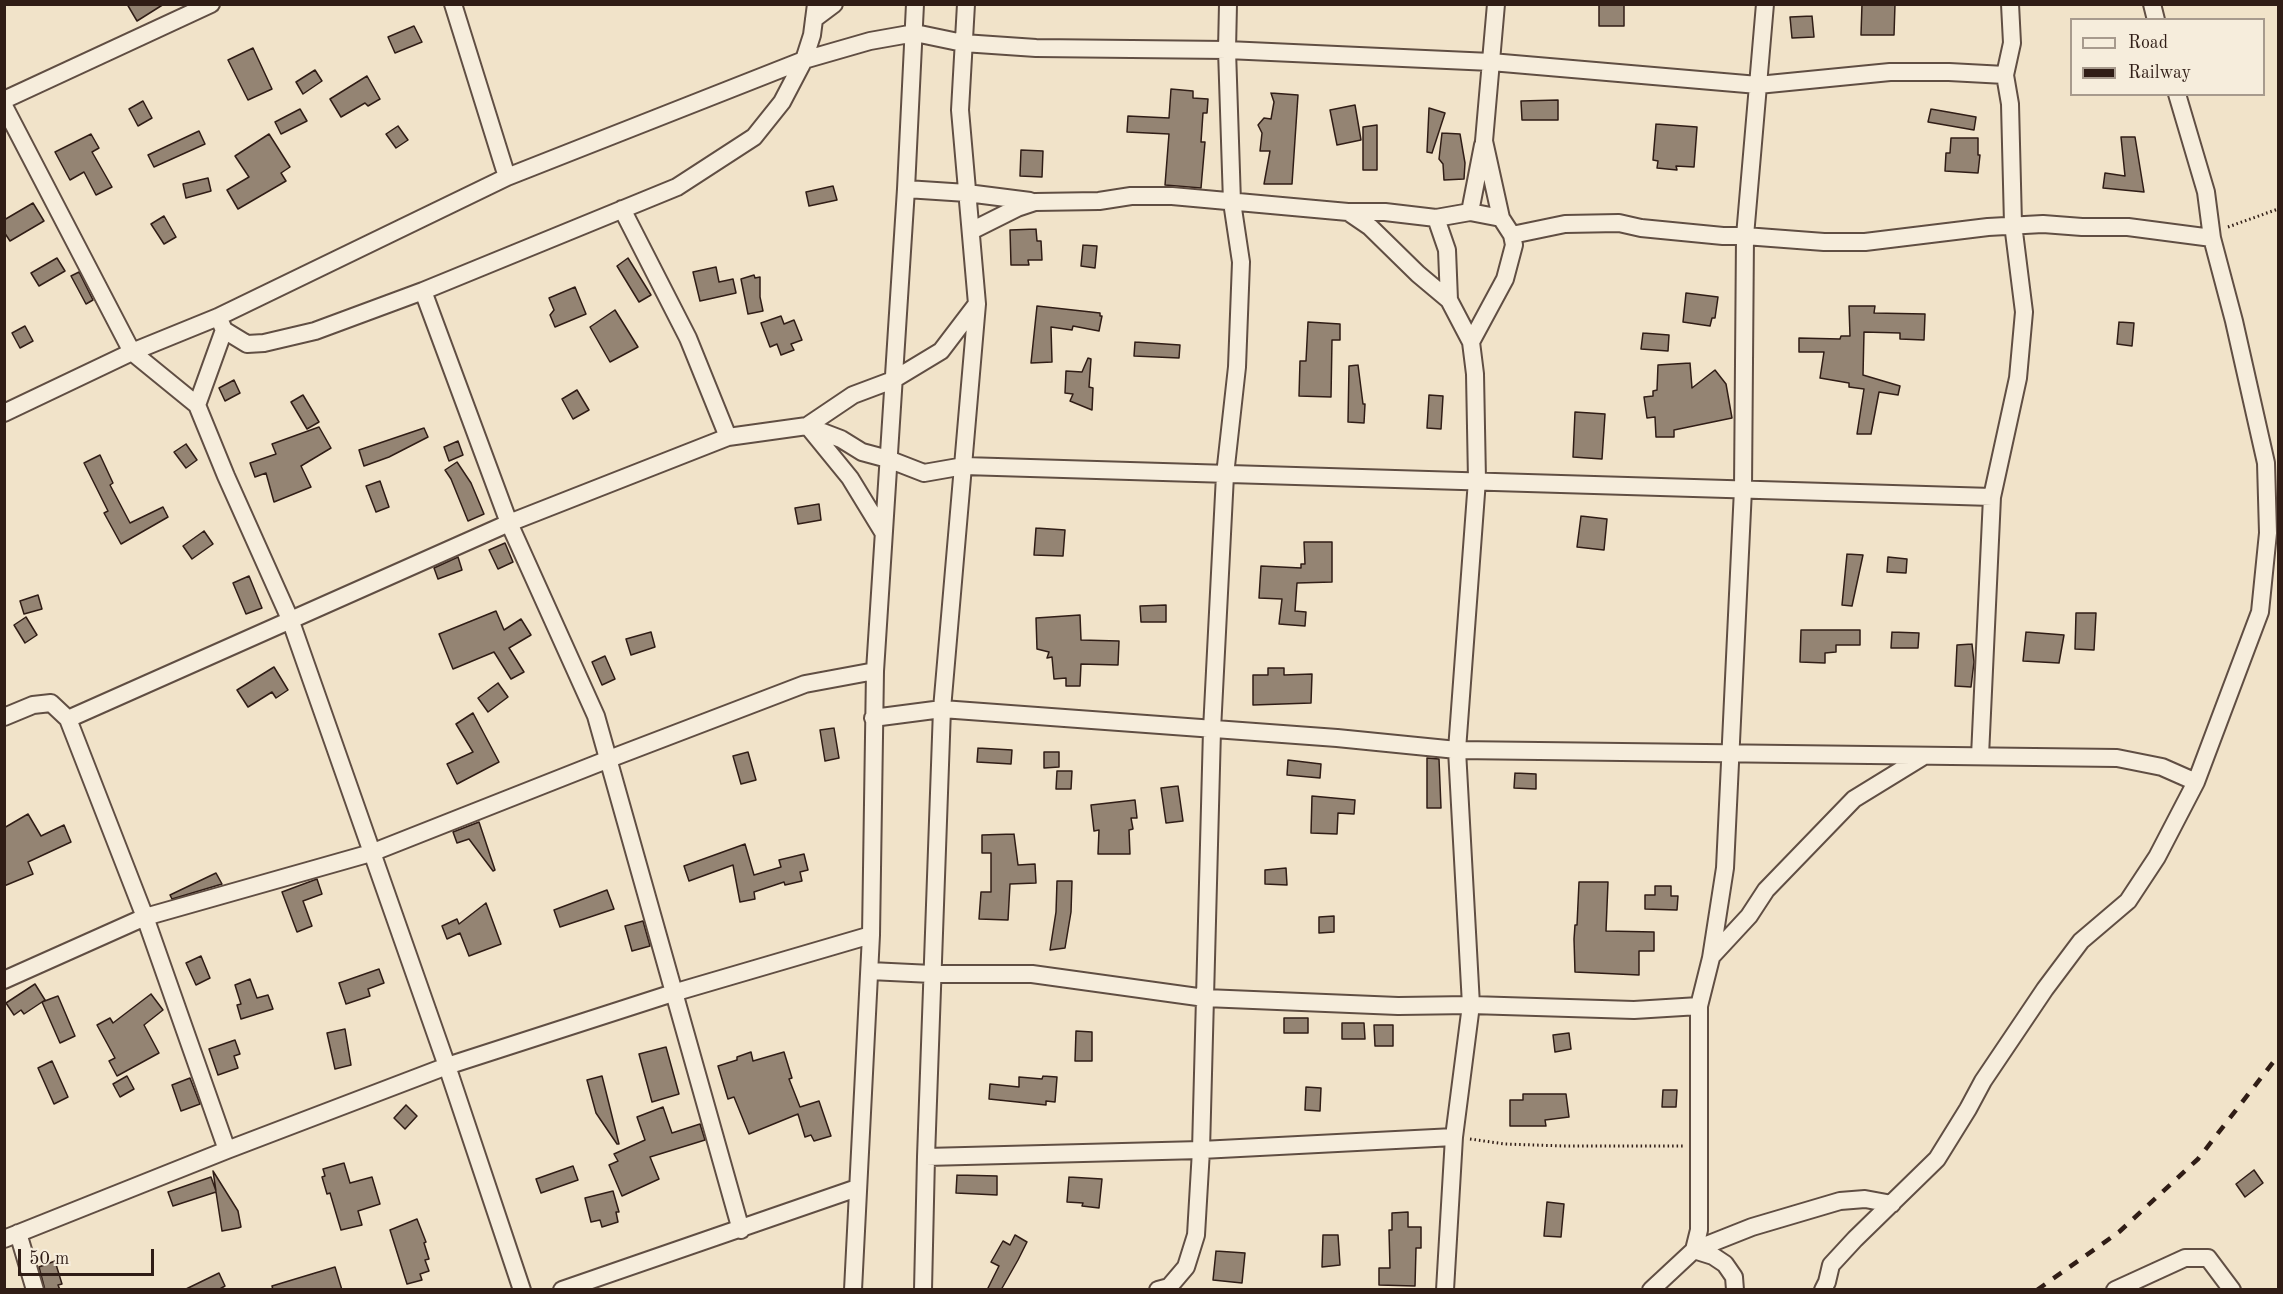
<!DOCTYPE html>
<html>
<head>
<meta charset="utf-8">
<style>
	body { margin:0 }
	#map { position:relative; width:2283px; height:1294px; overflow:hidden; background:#f1e3c9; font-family:"Old Standard TT",serif }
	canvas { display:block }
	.frame { position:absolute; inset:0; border:6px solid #301d16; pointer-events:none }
	.legend { position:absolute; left:2070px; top:18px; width:195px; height:78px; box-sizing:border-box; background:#f6eddc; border:2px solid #a79a8d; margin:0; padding:8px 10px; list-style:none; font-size:18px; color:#301d16 }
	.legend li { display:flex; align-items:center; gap:12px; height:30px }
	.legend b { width:30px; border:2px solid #a79a8d }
	.scale { position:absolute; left:18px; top:1249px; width:136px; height:27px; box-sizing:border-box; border:3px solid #301d16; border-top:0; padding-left:8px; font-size:18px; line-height:21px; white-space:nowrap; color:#301d16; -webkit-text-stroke:4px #f6eddc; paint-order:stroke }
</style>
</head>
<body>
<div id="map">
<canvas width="2283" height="1294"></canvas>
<div class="frame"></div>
<ul class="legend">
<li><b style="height:8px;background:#f6eddc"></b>Road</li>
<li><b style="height:8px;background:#301d16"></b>Railway</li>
</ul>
<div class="scale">50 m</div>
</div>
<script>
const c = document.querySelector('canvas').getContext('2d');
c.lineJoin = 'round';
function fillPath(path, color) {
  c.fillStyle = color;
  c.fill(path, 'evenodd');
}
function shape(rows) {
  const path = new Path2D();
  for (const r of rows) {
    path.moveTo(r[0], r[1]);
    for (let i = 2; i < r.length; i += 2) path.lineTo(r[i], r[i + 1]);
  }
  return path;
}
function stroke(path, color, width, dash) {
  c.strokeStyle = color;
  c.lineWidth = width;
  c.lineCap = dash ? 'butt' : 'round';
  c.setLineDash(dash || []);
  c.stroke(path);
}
const building = shape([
	[127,4,164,4,137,21,127,4],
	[1599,4,1624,4,1624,26,1599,26,1599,4],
	[1862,4,1895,4,1894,35,1861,35,1862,4],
	[1812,16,1814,37,1792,38,1790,17,1812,16],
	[414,26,422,42,395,53,388,37,414,26],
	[253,48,272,89,248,100,228,60,253,48],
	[315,70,322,81,303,94,296,82,315,70],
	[367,76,380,99,368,106,365,103,341,117,330,99,367,76],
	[1171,89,1193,91,1193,98,1208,99,1207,113,1203,113,1201,142,1205,142,1201,188,1165,185,1169,134,1127,132,1128,116,1169,118,1171,89],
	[1271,93,1298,95,1292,184,1264,184,1270,151,1260,151,1262,133,1258,125,1264,118,1271,119,1274,102,1271,93],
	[1558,100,1558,120,1522,120,1521,101,1558,100],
	[143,101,152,118,138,126,129,109,143,101],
	[1355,105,1361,140,1337,145,1330,110,1355,105],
	[1429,108,1445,113,1432,153,1427,152,1429,108],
	[300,109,307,121,281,134,275,122,300,109],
	[1931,109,1976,117,1974,130,1928,122,1931,109],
	[1656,124,1697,127,1694,167,1676,166,1677,170,1657,168,1658,161,1653,160,1656,124],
	[1377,125,1377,170,1363,170,1363,127,1377,125],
	[398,126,408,140,396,148,386,134,398,126],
	[199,131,205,144,154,167,148,155,199,131],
	[1442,133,1460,134,1465,163,1464,179,1444,180,1443,164,1439,159,1442,133],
	[91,134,99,148,92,152,112,187,96,195,84,172,70,180,55,152,91,134],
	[269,134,290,167,281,173,286,181,238,209,227,190,249,177,235,156,269,134],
	[2121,137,2135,137,2144,192,2103,188,2105,173,2125,176,2121,137],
	[1951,138,1978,138,1978,155,1980,155,1978,173,1945,171,1946,153,1950,153,1951,138],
	[1021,150,1043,151,1042,177,1020,176,1021,150],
	[208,178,211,191,186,198,183,184,208,178],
	[833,186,837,200,809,206,806,192,833,186],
	[33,203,44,221,10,241,4,232,4,220,33,203],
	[164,216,176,237,164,244,151,224,164,216],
	[1036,229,1037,241,1041,241,1042,260,1028,260,1029,265,1011,265,1010,230,1036,229],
	[1083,245,1097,246,1095,268,1081,266,1083,245],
	[57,258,65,271,39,286,31,273,57,258],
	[628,258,651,295,639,302,617,266,628,258],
	[716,267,719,282,733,279,736,293,700,301,693,272,716,267],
	[79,272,93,300,86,304,71,276,79,272],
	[754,275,755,278,760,277,760,297,763,311,748,314,741,279,754,275],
	[575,287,586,314,555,327,550,315,554,310,549,298,575,287],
	[1686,293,1718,297,1715,318,1712,318,1710,326,1683,322,1686,293],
	[1037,306,1100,313,1100,316,1102,316,1099,331,1073,326,1072,330,1051,327,1052,362,1031,363,1037,306],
	[1849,306,1875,306,1874,313,1925,314,1924,340,1900,339,1900,333,1864,332,1863,375,1900,386,1898,395,1879,392,1871,434,1857,434,1864,389,1849,387,1849,383,1820,378,1824,352,1799,352,1799,338,1840,339,1841,336,1850,336,1849,306],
	[615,310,638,347,610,362,590,327,615,310],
	[781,316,784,324,794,320,802,340,791,344,794,350,781,355,777,344,770,347,761,323,781,316],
	[1308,322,1340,324,1340,340,1332,340,1331,397,1299,396,1300,361,1306,361,1308,322],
	[2119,322,2134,323,2132,346,2117,344,2119,322],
	[25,326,33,341,20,348,12,333,25,326],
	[1643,333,1669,335,1668,351,1641,349,1643,333],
	[1135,342,1180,345,1179,358,1134,356,1135,342],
	[1088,358,1091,359,1089,387,1093,388,1092,410,1070,401,1073,394,1065,393,1066,371,1082,372,1088,358],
	[1690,363,1692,388,1715,370,1726,384,1732,418,1674,430,1674,437,1656,437,1655,417,1647,418,1644,397,1653,396,1653,391,1657,390,1658,365,1690,363],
	[1358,365,1363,404,1365,404,1364,423,1348,422,1349,366,1358,365],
	[234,380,240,393,225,401,219,388,234,380],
	[577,390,589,410,573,419,562,399,577,390],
	[303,395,319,422,307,429,291,402,303,395],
	[1429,395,1443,396,1441,429,1427,428,1429,395],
	[1575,412,1605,414,1602,459,1573,457,1575,412],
	[319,427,331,448,301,466,311,487,274,502,266,473,255,477,250,463,276,454,272,444,319,427],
	[424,428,428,437,389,457,364,466,359,450,424,428],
	[458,441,463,455,449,461,444,447,458,441],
	[186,444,197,460,186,468,174,452,186,444],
	[100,455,113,483,110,485,130,523,163,507,168,517,121,544,104,513,108,511,84,463,100,455],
	[457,462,471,483,484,514,468,521,451,479,445,470,457,462],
	[380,481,389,507,376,512,366,486,380,481],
	[819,504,821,520,798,524,795,508,819,504],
	[1581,516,1607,519,1604,550,1577,547,1581,516],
	[1036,528,1065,530,1063,556,1034,555,1036,528],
	[204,531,213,544,192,559,183,546,204,531],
	[1304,542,1332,542,1332,582,1297,583,1295,611,1306,612,1305,626,1279,624,1282,599,1259,598,1261,566,1301,568,1301,564,1305,564,1304,542],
	[505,543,513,562,498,569,489,550,505,543],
	[1847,554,1863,555,1852,606,1842,605,1847,554],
	[458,557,462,570,438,579,434,568,458,557],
	[1888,557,1907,559,1906,573,1887,572,1888,557],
	[249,576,262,608,246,614,233,583,249,576],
	[38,595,42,609,24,614,20,601,38,595],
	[1166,605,1166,622,1141,622,1140,606,1166,605],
	[496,611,504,630,521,619,531,635,509,648,524,672,511,679,494,652,453,669,439,634,496,611],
	[2076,613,2096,613,2094,650,2075,649,2076,613],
	[1080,615,1081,640,1119,641,1118,665,1081,664,1080,686,1066,686,1066,678,1054,679,1052,657,1047,658,1049,652,1037,649,1036,618,1080,615],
	[26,617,37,635,25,643,14,625,26,617],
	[1801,630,1860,630,1860,645,1836,645,1836,652,1825,653,1825,663,1800,662,1801,630],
	[651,632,655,647,631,655,626,639,651,632],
	[1892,632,1919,633,1918,648,1891,648,1892,632],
	[2026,632,2064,635,2059,663,2023,661,2026,632],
	[1972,644,1974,662,1971,687,1955,686,1957,645,1972,644],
	[605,656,615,679,602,685,592,662,605,656],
	[274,667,288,690,276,698,272,692,248,707,237,690,274,667],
	[1268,668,1284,668,1284,675,1312,674,1311,703,1253,705,1253,675,1268,675,1268,668],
	[498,683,508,697,488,712,478,698,498,683],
	[473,713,499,762,457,784,447,764,473,752,456,724,473,713],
	[834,728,839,758,825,761,820,730,834,728],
	[978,748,1012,750,1011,764,977,762,978,748],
	[748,752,756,780,741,784,733,756,748,752],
	[1044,752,1059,752,1059,767,1044,768,1044,752],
	[1427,758,1439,759,1441,808,1427,808,1427,758],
	[1288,760,1321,764,1320,778,1287,775,1288,760],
	[1057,771,1072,771,1071,789,1056,789,1057,771],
	[1515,773,1536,774,1536,789,1514,788,1515,773],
	[1178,786,1183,821,1166,823,1161,788,1178,786],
	[1312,796,1355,800,1354,814,1338,813,1337,834,1311,833,1312,796],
	[1135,800,1137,818,1131,818,1133,829,1129,830,1130,854,1098,854,1099,830,1094,831,1091,805,1135,800],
	[28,814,41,836,64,825,71,842,28,862,33,874,4,886,4,828,28,814],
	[479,822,495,870,493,871,469,839,457,843,453,832,479,822],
	[1014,834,1018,865,1035,864,1036,883,1010,884,1008,920,979,919,981,892,991,892,991,853,982,853,982,835,1014,834],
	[745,844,754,875,781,867,779,860,804,854,808,870,800,872,802,881,785,885,784,882,754,892,755,899,740,902,733,865,689,881,684,866,745,844],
	[1286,868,1287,885,1265,884,1265,870,1286,868],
	[216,873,222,884,172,899,170,895,216,873],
	[317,879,322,894,303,901,312,926,297,932,282,892,317,879],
	[1057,881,1072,881,1071,912,1065,948,1050,950,1056,912,1057,881],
	[1579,882,1608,882,1606,931,1654,932,1654,951,1639,951,1639,975,1575,972,1574,939,1575,925,1577,925,1579,882],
	[1655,886,1671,886,1671,896,1678,896,1677,910,1645,909,1645,895,1655,895,1655,886],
	[607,890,614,909,560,927,554,910,607,890],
	[486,903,501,944,469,956,460,933,447,939,442,926,457,919,459,924,486,903],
	[1334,916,1334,932,1319,933,1319,917,1334,916],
	[643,921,650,946,632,951,625,926,643,921],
	[201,956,210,978,196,985,186,963,201,956],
	[379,969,384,983,368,989,370,996,346,1004,339,983,379,969],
	[250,979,257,998,268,995,273,1009,241,1019,237,1005,241,1004,235,985,250,979],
	[35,984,45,1000,42,1002,58,996,75,1036,60,1043,42,1002,24,1014,21,1010,14,1015,6,1003,35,984],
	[151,994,163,1010,144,1025,159,1053,117,1076,109,1061,115,1058,97,1025,110,1018,113,1023,151,994],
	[1284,1018,1308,1018,1308,1033,1284,1033,1284,1018],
	[1342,1023,1364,1023,1365,1039,1342,1039,1342,1023],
	[1374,1025,1393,1025,1393,1046,1375,1046,1374,1025],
	[345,1029,351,1065,335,1069,327,1033,345,1029],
	[1076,1031,1092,1032,1092,1061,1075,1061,1076,1031],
	[1569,1033,1571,1049,1555,1052,1553,1035,1569,1033],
	[235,1040,240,1054,234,1056,238,1068,218,1075,209,1049,235,1040],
	[666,1047,679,1094,652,1102,639,1054,666,1047],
	[751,1052,753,1061,784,1052,792,1078,789,1079,800,1107,819,1101,831,1136,814,1141,811,1135,805,1137,798,1114,749,1134,734,1097,728,1099,718,1066,737,1060,737,1057,751,1052],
	[52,1061,68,1097,54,1104,38,1068,52,1061],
	[127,1076,134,1089,120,1097,113,1084,127,1076],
	[602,1076,619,1144,617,1144,596,1113,587,1080,602,1076],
	[1043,1076,1057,1077,1055,1102,1046,1101,1046,1105,989,1099,990,1084,1019,1087,1019,1077,1042,1079,1043,1076],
	[190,1078,200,1104,181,1111,172,1085,190,1078],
	[1306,1087,1321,1088,1320,1111,1305,1110,1306,1087],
	[1663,1090,1677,1090,1676,1107,1662,1107,1663,1090],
	[1523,1094,1566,1094,1569,1117,1545,1120,1546,1126,1510,1126,1510,1100,1523,1100,1523,1094],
	[406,1105,417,1116,405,1129,394,1118,406,1105],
	[663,1107,672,1133,700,1124,705,1140,650,1157,659,1179,622,1196,609,1165,618,1161,614,1154,645,1140,637,1117,663,1107],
	[344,1163,350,1183,372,1177,380,1204,358,1211,362,1225,341,1230,330,1193,327,1194,322,1177,325,1176,323,1169,344,1163],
	[573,1166,578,1180,541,1193,536,1179,573,1166],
	[2254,1170,2263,1183,2245,1197,2236,1184,2254,1170],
	[213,1171,238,1211,241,1227,238,1228,222,1231,216,1192,173,1206,168,1192,211,1177,216,1191,213,1171],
	[957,1175,997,1176,997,1195,956,1193,957,1175],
	[1069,1177,1102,1179,1099,1208,1082,1206,1083,1203,1067,1202,1069,1177],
	[613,1191,619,1212,616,1212,618,1222,602,1227,600,1220,591,1222,585,1198,613,1191],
	[1547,1202,1564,1204,1561,1237,1544,1236,1547,1202],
	[1408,1212,1408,1227,1421,1227,1421,1248,1416,1248,1415,1286,1379,1285,1379,1268,1390,1268,1389,1230,1392,1230,1392,1213,1408,1212],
	[417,1219,426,1242,424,1243,429,1259,425,1260,429,1271,420,1274,422,1280,407,1284,390,1230,417,1219],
	[1015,1235,1027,1242,1018,1260,1001,1290,987,1290,999,1266,991,1262,1003,1241,1010,1245,1015,1235],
	[1323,1235,1338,1235,1340,1265,1322,1267,1323,1235],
	[1216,1251,1245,1253,1242,1283,1213,1280,1216,1251],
	[55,1261,62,1284,58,1285,60,1290,45,1290,39,1267,55,1261],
	[335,1267,342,1290,273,1290,272,1286,335,1267],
	[219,1273,225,1286,218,1290,184,1290,219,1273]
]);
const path = shape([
	[2228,227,2278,209],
	[1470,1139,1505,1144,1564,1146,1683,1146]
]);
const street = shape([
	[453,4,507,177],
	[1496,4,1484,141,1501,218],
	[2152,4,2156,20],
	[814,19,834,4],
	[4,100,211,4],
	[4,106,132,352,197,405,226,476,290,619,447,1066,522,1290],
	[906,189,967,193,1030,201],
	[622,209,688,338,728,437],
	[1348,212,1385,212,1436,218,1470,212,1501,218,1512,235,1565,224,1619,223,1641,228,1723,236,1745,236,1824,242,1865,242,1988,227,2043,224,2082,227,2128,227,2212,238],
	[1470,212,1483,145],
	[1436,218,1447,250,1449,300,1471,342,1475,374,1477,480,1457,750,1471,1005,1454,1137,1445,1290],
	[971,231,1017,208,1035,202,1099,201,1131,196,1172,196,1348,212,1370,227,1418,274,1449,300],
	[423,291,509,523,596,716,741,1230],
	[224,330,247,344,264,343,315,331,423,291,677,187,754,137,782,102,804,60,812,35,816,4],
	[1471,342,1505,279,1514,245,1512,235],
	[197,405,224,330,220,321],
	[4,413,132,352,218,317,507,177,804,60,870,41,915,33,963,43,1036,48,1227,50,1491,62,1758,85,1890,72,1949,72,2005,75],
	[807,426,841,439,862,452,888,459,924,473,964,466,1992,497],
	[810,429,850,478,883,532],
	[4,717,33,705,51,703,68,719,145,917,227,1150],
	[873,718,942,709,1337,738,1457,750,2117,758,2162,767,2196,782],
	[68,719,509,523,728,437,807,426,853,395,893,380,941,351,976,305],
	[1980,756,1992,497,2018,378,2024,312,2013,224,2010,104,2005,75,2012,43,2010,4],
	[1711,957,1749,916,1766,890,1854,799,1924,756],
	[870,971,932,974,1032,974,1205,998,1398,1006,1471,1005,1634,1010,1699,1006,1711,958,1725,868,1743,489,1745,236,1765,4],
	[4,980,145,917,371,853,609,759,805,684,875,671],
	[926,1157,1201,1150,1454,1137],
	[18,1233,35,1290],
	[4,1239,227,1150,447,1066,673,993,871,935],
	[1694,1250,1752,1227,1840,1201,1865,1199,1892,1204],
	[1694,1250,1713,1256,1725,1264,1734,1277,1735,1290],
	[562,1290,857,1188],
	[853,1290,871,935,875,671,906,189,915,4],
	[923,1290,926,1157,942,709,977,304,960,110,966,4],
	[1158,1290,1169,1287,1186,1267,1196,1235,1201,1150,1212,730,1225,475,1237,367,1241,262,1232,202,1227,50,1228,4],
	[1651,1290,1694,1250,1699,1230,1699,1006],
	[1823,1290,1827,1282,1831,1265,1855,1239,1937,1159,1968,1109,1983,1081,2045,989,2081,941,2128,901,2157,857,2196,782,2260,612,2268,533,2266,463,2234,321,2212,238,2206,192,2177,94],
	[2115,1290,2185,1258,2208,1258,2232,1290]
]);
const rail = shape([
	[2037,1290,2119,1232,2198,1159,2278,1056]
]);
fillPath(building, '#948473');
stroke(building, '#301d16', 1.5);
stroke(street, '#604e43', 20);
stroke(path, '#301d16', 3, [1.5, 3]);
stroke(street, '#f6eddc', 16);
stroke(rail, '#301d16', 4.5, [10, 10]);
</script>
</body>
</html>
